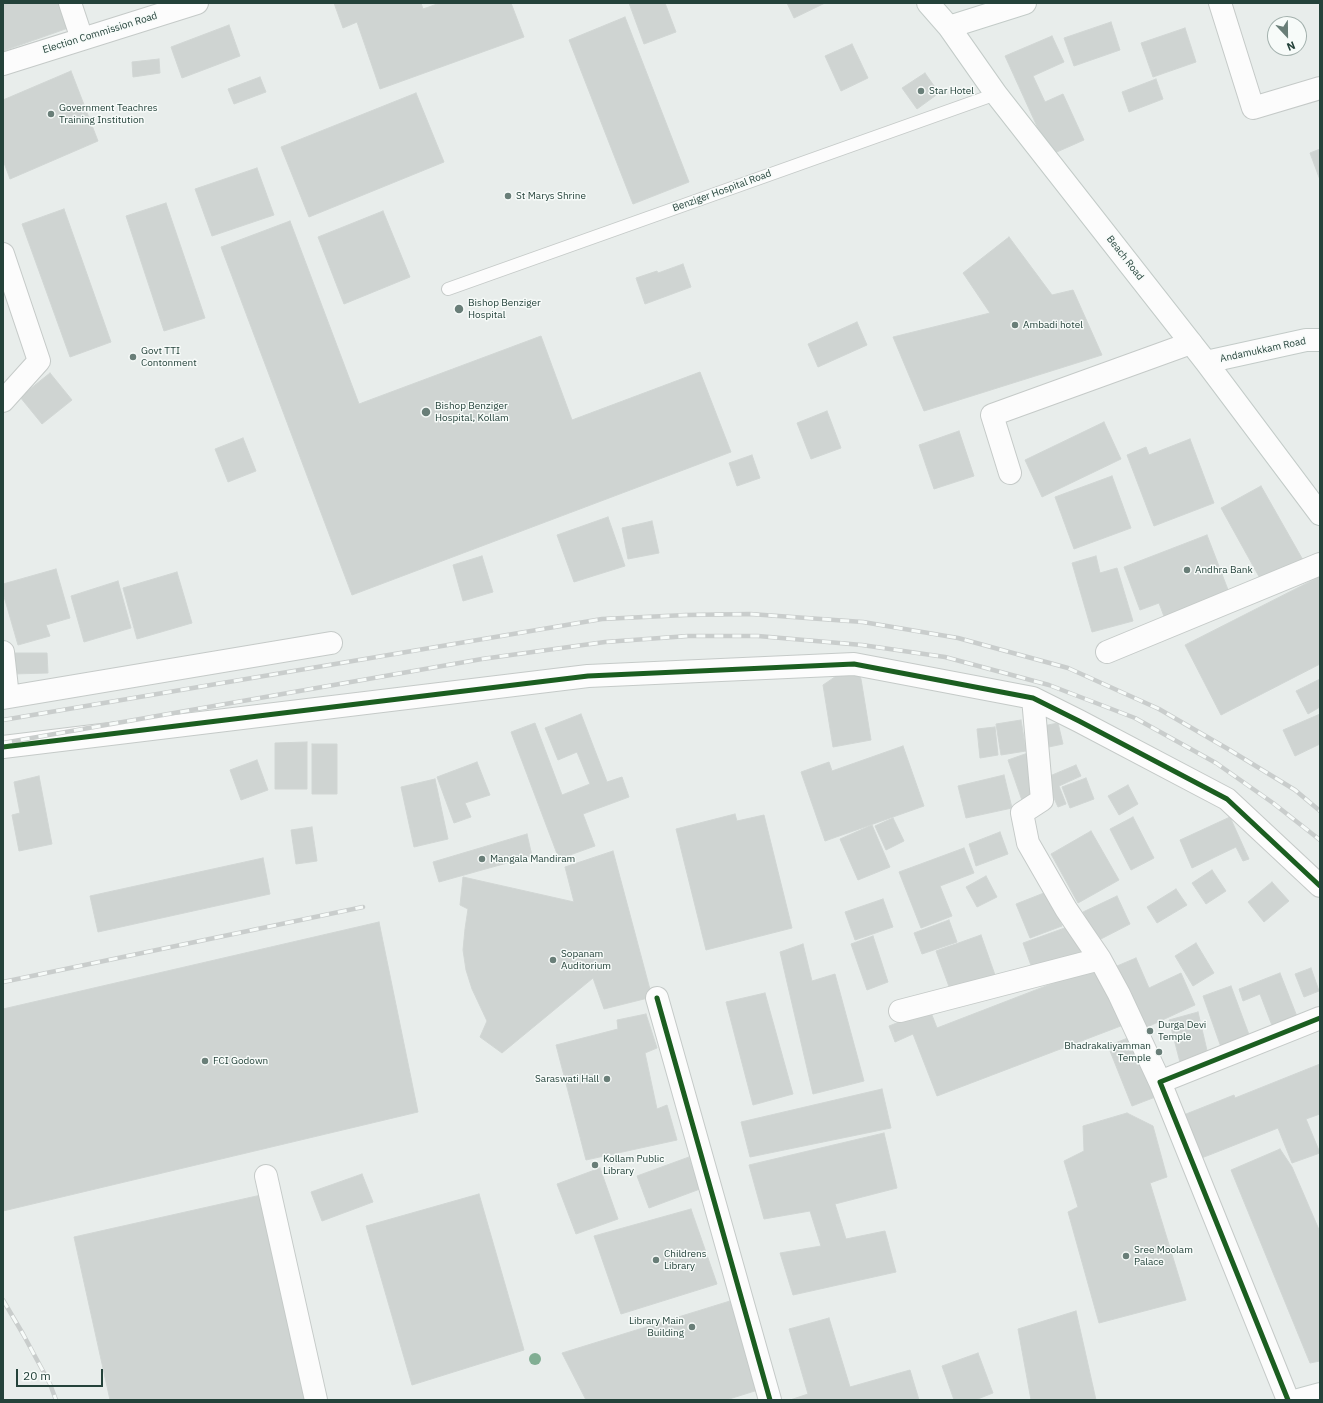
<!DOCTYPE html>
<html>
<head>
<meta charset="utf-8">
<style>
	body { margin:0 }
	#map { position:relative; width:1323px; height:1403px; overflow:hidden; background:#e8edeb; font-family:"IBM Plex Sans",sans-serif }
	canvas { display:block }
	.frame { position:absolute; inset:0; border:4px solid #24423a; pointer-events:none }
	.north { position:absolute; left:1267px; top:16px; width:40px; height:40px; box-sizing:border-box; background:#f7fbf9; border:1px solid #a3b1ad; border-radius:50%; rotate:158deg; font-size:11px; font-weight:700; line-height:16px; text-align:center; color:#24423a }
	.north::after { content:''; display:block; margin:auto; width:14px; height:18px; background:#697e78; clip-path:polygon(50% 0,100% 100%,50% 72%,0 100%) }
	.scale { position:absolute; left:16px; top:1369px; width:87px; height:18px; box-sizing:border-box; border:2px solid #24423a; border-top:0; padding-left:5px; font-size:12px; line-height:14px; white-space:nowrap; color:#24423a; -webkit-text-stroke:3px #f7fbf9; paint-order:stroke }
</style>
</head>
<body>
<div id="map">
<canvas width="1323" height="1403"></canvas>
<div class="frame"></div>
<div class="north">N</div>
<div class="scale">20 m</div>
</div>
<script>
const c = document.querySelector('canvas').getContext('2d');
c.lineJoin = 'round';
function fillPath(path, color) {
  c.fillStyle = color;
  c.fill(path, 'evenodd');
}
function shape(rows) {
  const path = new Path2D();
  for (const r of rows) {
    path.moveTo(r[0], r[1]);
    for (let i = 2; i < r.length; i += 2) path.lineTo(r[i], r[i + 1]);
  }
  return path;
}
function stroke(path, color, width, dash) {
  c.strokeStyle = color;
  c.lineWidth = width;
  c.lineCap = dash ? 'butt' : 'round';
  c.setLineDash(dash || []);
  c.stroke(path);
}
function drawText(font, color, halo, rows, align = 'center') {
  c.font = font + ' "IBM Plex Sans",sans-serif';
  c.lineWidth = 3;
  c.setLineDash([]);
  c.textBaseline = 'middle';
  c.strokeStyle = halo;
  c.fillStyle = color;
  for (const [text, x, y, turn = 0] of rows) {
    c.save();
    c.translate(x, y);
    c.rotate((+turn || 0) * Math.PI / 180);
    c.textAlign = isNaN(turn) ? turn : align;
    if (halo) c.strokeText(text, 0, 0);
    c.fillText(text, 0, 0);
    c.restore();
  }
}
const building = shape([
	[3,3,63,3,71,27,3,51,3,3],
	[334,3,421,3,423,9,440,3,511,3,524,37,380,89,357,22,343,28,334,3],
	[629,3,665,3,676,32,644,44,629,3],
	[787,3,825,3,794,18,787,3],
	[625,17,689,182,633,204,569,40,625,17],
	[1111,22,1120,50,1074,66,1064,38,1111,22],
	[229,25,240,56,182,78,171,47,229,25],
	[1185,28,1196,62,1153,77,1141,43,1185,28],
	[1052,36,1064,62,1033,76,1045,102,1063,94,1084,140,1050,155,1005,56,1052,36],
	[852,44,868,78,841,91,825,56,852,44],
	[159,59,160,73,133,77,132,62,159,59],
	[71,71,98,141,10,179,3,160,3,100,71,71],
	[925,73,939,93,917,109,902,88,925,73],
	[260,77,266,92,234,104,228,89,260,77],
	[1156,79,1163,99,1129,112,1122,92,1156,79],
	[416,93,444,162,309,217,281,147,416,93],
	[1320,149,1320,180,1310,153,1320,149],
	[257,168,274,215,212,236,195,189,257,168],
	[166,203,205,318,164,331,126,216,166,203],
	[64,209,111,342,70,357,22,224,64,209],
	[383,211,410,277,344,304,318,237,383,211],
	[290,221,359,404,541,336,572,420,700,372,731,452,352,595,221,247,290,221],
	[1009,237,1052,295,1073,290,1102,355,924,411,893,337,990,313,963,273,1009,237],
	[683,264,691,287,645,304,636,278,657,271,658,273,683,264],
	[857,322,867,345,818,367,808,344,857,322],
	[50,373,72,400,42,424,20,397,50,373],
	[827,411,841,448,811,459,797,423,827,411],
	[1104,422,1121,459,1042,497,1025,460,1104,422],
	[959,431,974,476,934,489,919,445,959,431],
	[243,438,256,471,228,482,215,449,243,438],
	[1190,439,1214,503,1154,526,1127,455,1146,447,1149,455,1190,439],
	[752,455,760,478,737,486,729,463,752,455],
	[1112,476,1131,528,1074,549,1055,497,1112,476],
	[1261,486,1303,560,1262,582,1221,508,1261,486],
	[608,517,625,566,574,582,557,535,608,517],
	[652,521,659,553,628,559,622,528,652,521],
	[1207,535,1230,595,1165,619,1159,603,1140,610,1124,567,1207,535],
	[482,556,493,592,463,601,453,565,482,556],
	[1096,556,1100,573,1117,568,1133,621,1092,632,1072,563,1096,556],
	[56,569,70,618,46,625,50,636,18,645,3,593,3,584,56,569],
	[177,572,192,623,137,639,123,588,177,572],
	[1319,577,1320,664,1221,715,1185,645,1319,577],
	[118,581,131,628,84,642,71,596,118,581],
	[13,653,47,653,48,673,13,674,13,653],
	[854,664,861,679,871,740,833,747,823,685,854,664],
	[1320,679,1320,707,1308,714,1296,691,1320,679],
	[581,714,607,782,622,777,629,797,583,814,595,846,559,859,511,732,535,723,562,795,590,784,577,752,558,760,545,728,581,714],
	[1320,714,1320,744,1295,756,1283,730,1320,714],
	[1021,720,1026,751,1001,755,996,724,1021,720],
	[1058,723,1063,744,1044,748,1038,727,1058,723],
	[995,727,998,755,980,758,977,729,995,727],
	[307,742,307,789,275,789,275,743,307,742],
	[312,744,337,744,337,794,312,794,312,744],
	[903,746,924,806,825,841,801,772,829,762,832,771,903,746],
	[1028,753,1045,802,1025,809,1008,760,1028,753],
	[257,760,268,790,241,800,230,770,257,760],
	[477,762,490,795,465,803,471,817,454,823,437,777,477,762],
	[1076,765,1081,776,1059,786,1066,804,1058,807,1045,778,1076,765],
	[1004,775,1012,808,966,818,958,786,1004,775],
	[39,776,52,844,19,851,12,815,20,813,14,782,39,776],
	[1086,778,1094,799,1070,808,1062,787,1086,778],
	[435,779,448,839,414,847,401,787,435,779],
	[1128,785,1138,804,1119,815,1108,796,1128,785],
	[735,814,737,821,764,815,792,928,706,950,676,829,735,814],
	[1133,817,1154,858,1131,870,1110,829,1133,817],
	[1230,817,1249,859,1243,861,1236,847,1192,868,1180,840,1230,817],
	[893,818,904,841,886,850,875,826,893,818],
	[872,825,890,867,858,880,840,839,872,825],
	[312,827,317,861,296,864,291,830,312,827],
	[1091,831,1119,880,1078,903,1051,854,1091,831],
	[1000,832,1008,854,976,866,969,844,1000,832],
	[527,834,532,856,439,882,433,862,527,834],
	[964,848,974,873,940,886,952,916,921,928,899,872,964,848],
	[613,851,652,997,604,1009,593,978,502,1053,480,1037,487,1021,472,989,466,970,463,950,465,929,468,909,460,905,463,877,574,902,565,867,613,851],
	[263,858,270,894,98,932,90,896,263,858],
	[1212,870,1226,891,1206,904,1192,883,1212,870],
	[986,876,997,897,977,907,966,887,986,876],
	[1272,882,1289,901,1264,922,1248,902,1272,882],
	[1176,889,1187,905,1157,923,1147,907,1176,889],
	[1049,891,1062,926,1030,938,1016,904,1049,891],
	[1117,896,1130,924,1097,941,1083,912,1117,896],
	[883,899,893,927,855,940,845,912,883,899],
	[949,920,957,942,922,954,914,933,949,920],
	[379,922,418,1112,3,1211,3,1009,379,922],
	[1073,925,1083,953,1033,971,1023,943,1073,925],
	[981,935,995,975,951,992,936,951,981,935],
	[873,936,888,982,867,990,851,944,873,936],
	[1196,943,1214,973,1193,986,1175,956,1196,943],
	[803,944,812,981,835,974,864,1081,813,1094,780,952,803,944],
	[1136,958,1149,988,1181,973,1195,1005,1145,1028,1117,966,1136,958],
	[1103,964,1126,1024,937,1096,913,1034,895,1042,889,1026,930,1010,937,1028,1103,964],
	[1311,968,1319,991,1304,997,1295,974,1311,968],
	[1280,973,1298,1019,1273,1028,1260,994,1243,1001,1239,989,1280,973],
	[1231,986,1251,1040,1222,1050,1203,996,1231,986],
	[765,993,793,1094,753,1105,726,1002,765,993],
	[1198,1012,1209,1059,1181,1066,1169,1020,1198,1012],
	[646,1014,657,1048,645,1053,657,1109,667,1105,677,1140,586,1160,556,1045,618,1029,617,1020,646,1014],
	[1135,1035,1158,1096,1132,1106,1108,1046,1135,1035],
	[1320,1064,1320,1114,1306,1119,1320,1153,1292,1163,1278,1128,1199,1159,1181,1116,1234,1095,1235,1098,1320,1064],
	[882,1089,891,1128,750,1157,741,1122,882,1089],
	[1127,1113,1153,1126,1167,1177,1150,1183,1186,1300,1099,1323,1068,1212,1078,1207,1064,1161,1084,1151,1083,1126,1127,1113],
	[884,1133,897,1188,835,1204,846,1239,885,1231,896,1272,793,1295,780,1253,821,1246,810,1211,764,1219,749,1165,884,1133],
	[1280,1149,1292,1167,1320,1232,1320,1361,1310,1363,1231,1170,1280,1149],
	[689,1157,700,1189,649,1208,637,1176,689,1157],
	[600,1168,618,1219,576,1234,557,1184,600,1168],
	[362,1174,373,1202,322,1221,311,1192,362,1174],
	[270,1193,316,1400,110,1400,74,1237,270,1193],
	[479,1194,524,1350,412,1385,366,1226,479,1194],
	[691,1209,717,1284,621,1314,594,1236,691,1209],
	[730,1301,758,1390,726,1400,586,1400,562,1353,730,1301],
	[1076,1311,1096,1400,1031,1400,1018,1329,1076,1311],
	[829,1318,850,1387,910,1370,919,1400,790,1400,808,1394,789,1329,829,1318],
	[978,1353,993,1393,975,1400,954,1400,942,1366,978,1353]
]);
const lane = shape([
	[448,289,996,94]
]);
const street = shape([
	[70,3,82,39],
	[1220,3,1253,108,1320,88],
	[3,64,197,3],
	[3,254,39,361,3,401],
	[1010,473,992,415,1191,343],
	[3,652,8,697],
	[1107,652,1320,564],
	[3,698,331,643],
	[1033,698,1042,800,1022,813,1028,843,1066,909,1100,959,1119,994,1160,1082],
	[3,747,588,676,854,664,1033,698,1079,721,1227,799,1320,886],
	[657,998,770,1400],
	[900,1011,1100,959],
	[266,1176,316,1400],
	[1288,1400,1160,1082,1320,1018]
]);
const secondary = shape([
	[928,3,949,27,996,94,1206,362,1320,514],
	[949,27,1025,3],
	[1206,362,1306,340,1320,340],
	[1298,1400,1320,1394]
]);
const rail = shape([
	[3,720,602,619,686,615,750,614,863,622,958,638,1068,668,1159,709,1228,749,1295,790,1320,811],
	[3,743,482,659,605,642,688,636,758,636,862,645,945,657,1049,685,1135,718,1216,763,1273,803,1320,840],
	[3,982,363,907],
	[3,1300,23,1334,50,1384,56,1400]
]);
const cycleway = shape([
	[3,747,588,676,854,664,1033,698,1079,721,1227,799,1320,886],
	[657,998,770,1400],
	[1288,1400,1160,1082,1320,1018]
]);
const trees = [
	[535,1359]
];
const markers = [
	[921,91,4,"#697e78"],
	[51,114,4,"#697e78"],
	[508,196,4,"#697e78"],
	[459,309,5,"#697e78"],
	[1015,325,4,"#697e78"],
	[133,357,4,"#697e78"],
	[426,412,5,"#697e78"],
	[1187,570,4,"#697e78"],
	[482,859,4,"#697e78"],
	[553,960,4,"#697e78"],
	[1150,1031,4,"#697e78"],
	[1159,1052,4,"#697e78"],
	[205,1061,4,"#697e78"],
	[607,1079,4,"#697e78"],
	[595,1165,4,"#697e78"],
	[1126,1256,4,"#697e78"],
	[656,1260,4,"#697e78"],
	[692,1327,4,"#697e78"]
];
const streetNames = [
	["Election Commission Road",100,33,-17],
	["Benziger Hospital Road",722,191,-20],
	["Beach Road",1125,258,52],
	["Andamukkam Road",1263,350,-12]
];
const poiNames = [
	["Star Hotel",929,91],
	["Government Teachres",59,108],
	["Training Institution",59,120],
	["St Marys Shrine",516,196],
	["Bishop Benziger",468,303],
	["Hospital",468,315],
	["Ambadi hotel",1023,325],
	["Govt TTI",141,351],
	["Contonment",141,363],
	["Bishop Benziger",435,406],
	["Hospital, Kollam",435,418],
	["Andhra Bank",1195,570],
	["Mangala Mandiram",490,859],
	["Sopanam",561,954],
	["Auditorium",561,966],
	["Durga Devi",1158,1025],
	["Temple",1158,1037],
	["Bhadrakaliyamman",1151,1046,"right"],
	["Temple",1151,1058,"right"],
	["FCI Godown",213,1061],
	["Saraswati Hall",599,1079,"right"],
	["Kollam Public",603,1159],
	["Library",603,1171],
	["Sree Moolam",1134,1250],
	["Palace",1134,1262],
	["Childrens",664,1254],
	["Library",664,1266],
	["Library Main",684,1321,"right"],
	["Building",684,1333,"right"]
];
fillPath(building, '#cfd4d2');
stroke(building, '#d1d6d4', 1);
stroke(lane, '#c5cac8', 14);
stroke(street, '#c5cac8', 24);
stroke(secondary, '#c3cbc8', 24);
stroke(lane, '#fcfcfc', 12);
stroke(street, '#fcfcfc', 22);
stroke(secondary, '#fcfcfc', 22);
stroke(rail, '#c9cdcc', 4.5);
stroke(rail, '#f7fbf9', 3, [9]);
stroke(cycleway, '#1b5e20', 5);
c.fillStyle = '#81ae93';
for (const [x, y] of trees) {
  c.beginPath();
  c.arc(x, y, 6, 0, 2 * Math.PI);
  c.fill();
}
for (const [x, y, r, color] of markers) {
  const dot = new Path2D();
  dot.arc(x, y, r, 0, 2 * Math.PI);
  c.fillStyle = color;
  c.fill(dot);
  stroke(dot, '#f7fbf9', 1.5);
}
drawText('10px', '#24423a', '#f7fbf9', streetNames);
drawText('10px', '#24423a', '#f7fbf9', poiNames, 'left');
</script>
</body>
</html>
